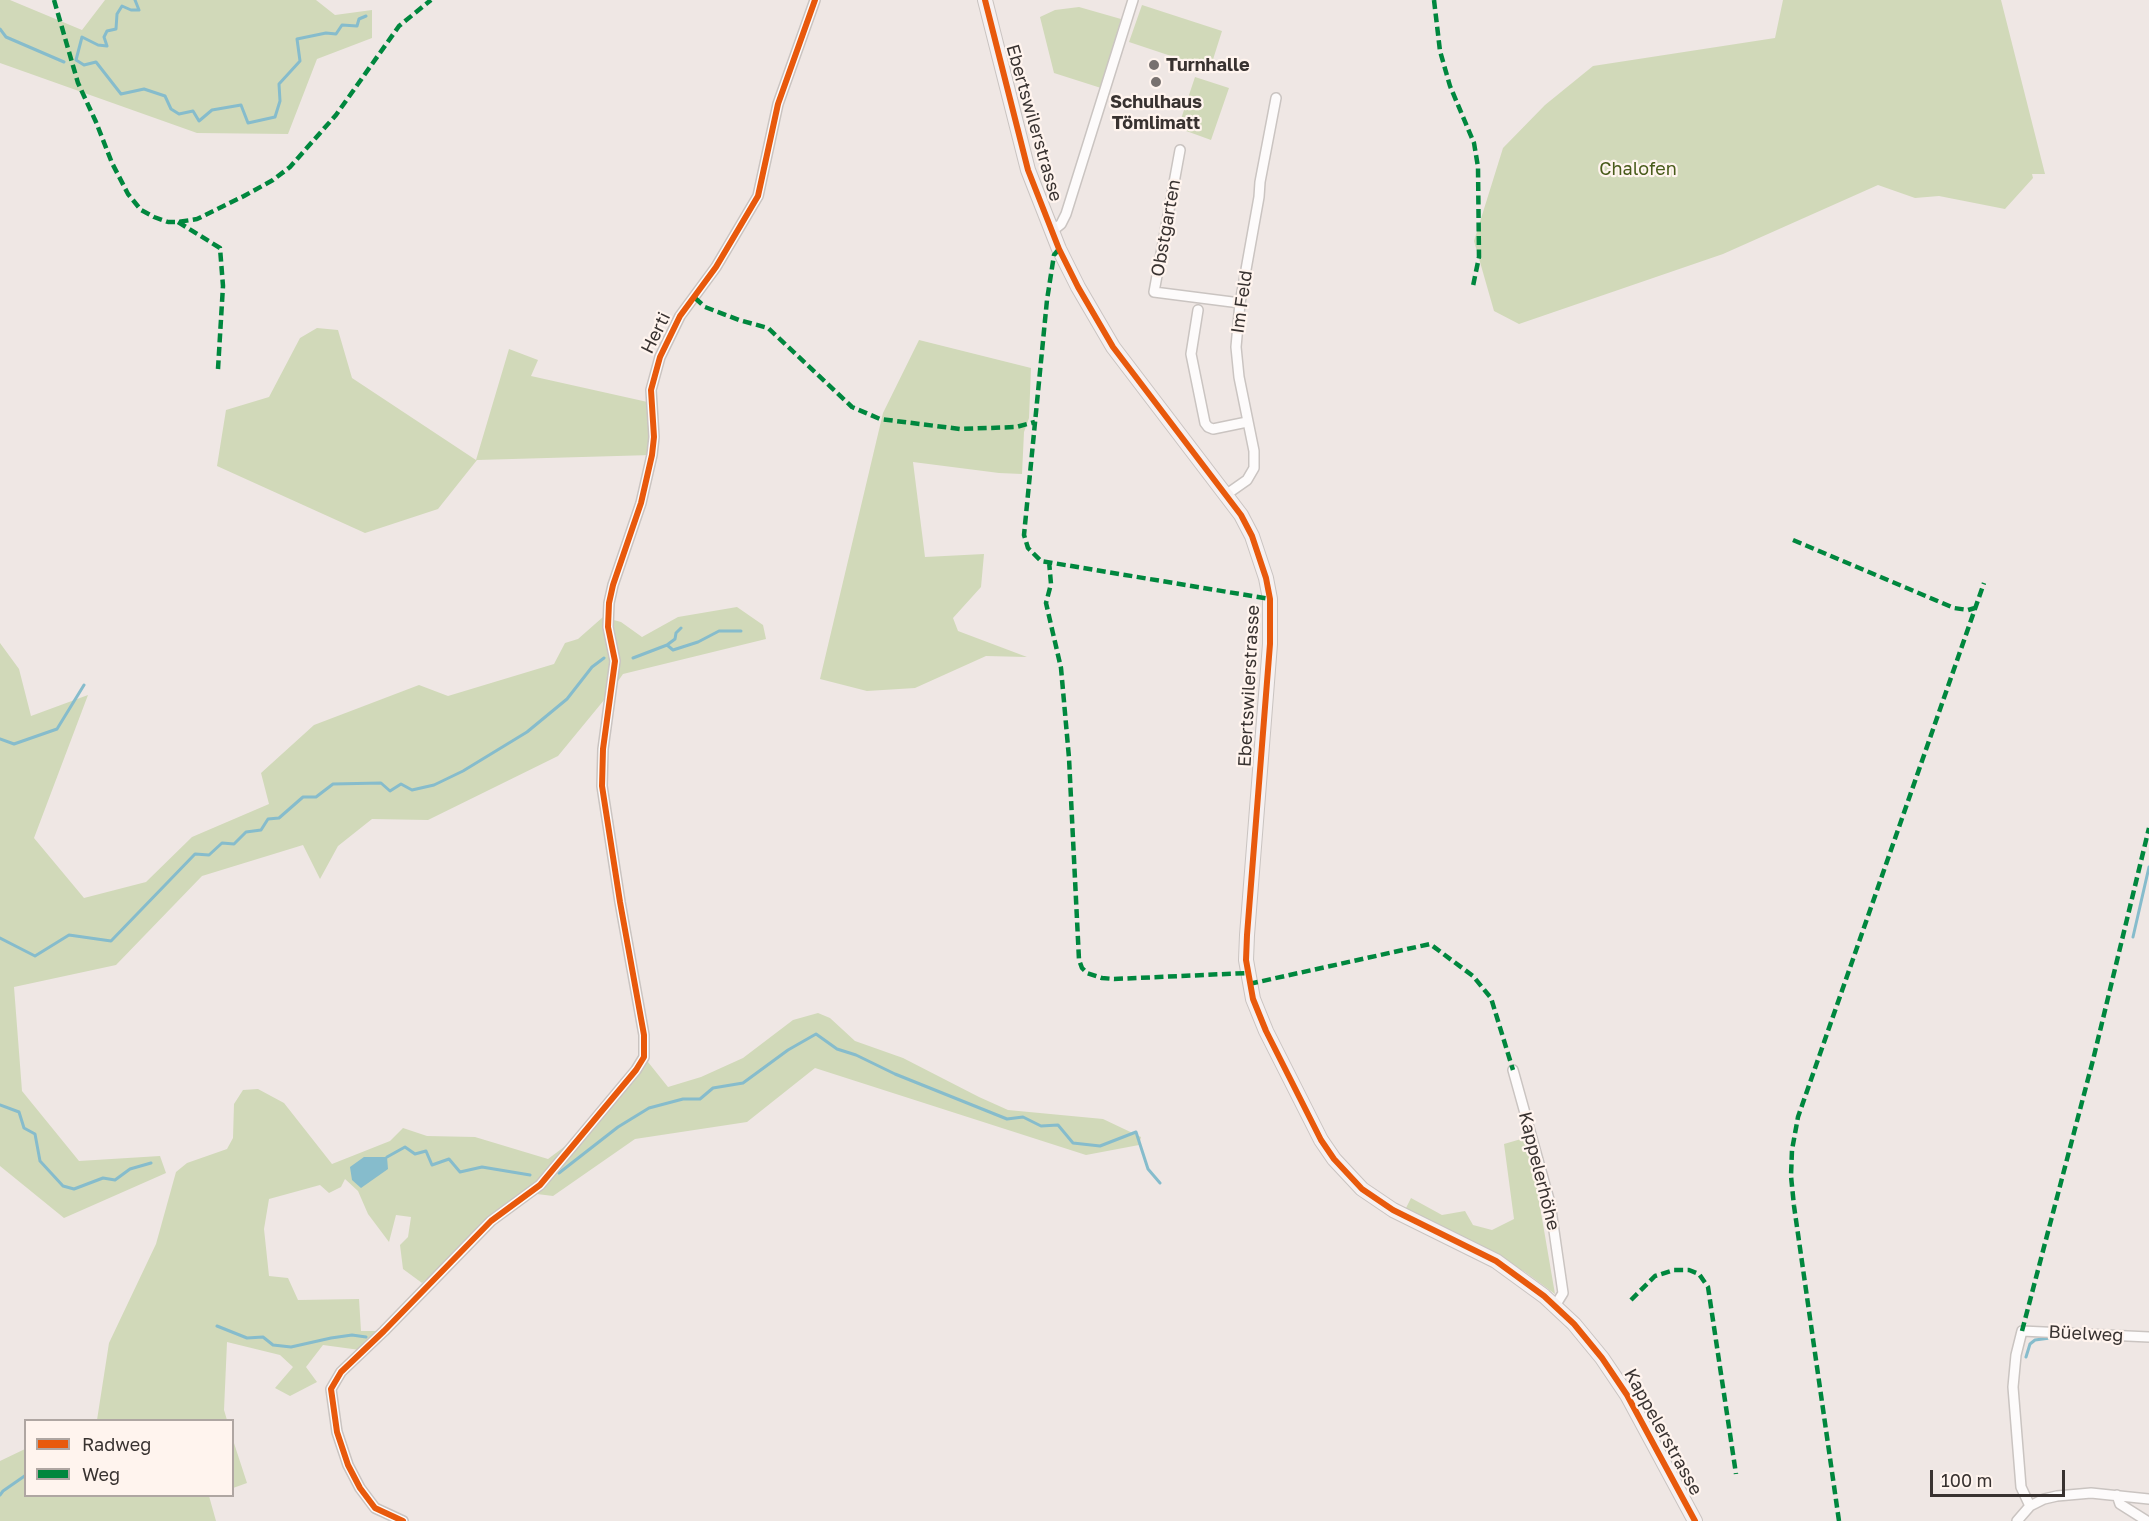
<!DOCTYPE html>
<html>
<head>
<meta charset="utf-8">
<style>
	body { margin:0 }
	#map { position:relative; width:2149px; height:1521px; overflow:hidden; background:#efe7e4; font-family:"Golos Text",sans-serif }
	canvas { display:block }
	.legend { position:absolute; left:24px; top:1419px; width:210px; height:78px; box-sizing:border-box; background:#fff4ee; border:2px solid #afa6a2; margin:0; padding:8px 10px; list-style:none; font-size:18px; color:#383230 }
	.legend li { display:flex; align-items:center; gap:12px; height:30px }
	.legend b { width:30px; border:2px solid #afa6a2 }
	.scale { position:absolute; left:1930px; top:1470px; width:135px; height:27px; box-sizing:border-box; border:3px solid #383230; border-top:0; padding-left:8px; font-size:18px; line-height:21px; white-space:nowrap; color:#383230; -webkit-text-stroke:4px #fff4ee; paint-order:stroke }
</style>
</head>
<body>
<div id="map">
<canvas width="2149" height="1521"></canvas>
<ul class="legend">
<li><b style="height:8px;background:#e8590c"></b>Radweg</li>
<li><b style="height:8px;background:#00873e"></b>Weg</li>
</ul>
<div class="scale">100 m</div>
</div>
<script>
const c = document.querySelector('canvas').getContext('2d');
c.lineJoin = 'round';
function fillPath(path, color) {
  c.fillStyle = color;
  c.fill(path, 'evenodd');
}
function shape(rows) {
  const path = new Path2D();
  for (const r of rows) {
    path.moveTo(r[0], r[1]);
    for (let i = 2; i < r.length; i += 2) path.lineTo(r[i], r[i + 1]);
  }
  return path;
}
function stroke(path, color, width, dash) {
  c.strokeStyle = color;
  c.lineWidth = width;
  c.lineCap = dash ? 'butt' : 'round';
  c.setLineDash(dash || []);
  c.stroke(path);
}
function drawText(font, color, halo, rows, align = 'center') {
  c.font = font + ' "Golos Text",sans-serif';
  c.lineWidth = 4.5;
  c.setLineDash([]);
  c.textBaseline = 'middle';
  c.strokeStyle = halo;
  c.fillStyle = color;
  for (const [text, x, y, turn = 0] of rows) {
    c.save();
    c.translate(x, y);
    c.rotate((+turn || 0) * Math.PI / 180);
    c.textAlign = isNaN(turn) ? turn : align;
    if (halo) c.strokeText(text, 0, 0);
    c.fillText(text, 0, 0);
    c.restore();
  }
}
const green = shape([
	[0,0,10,0,82,30,105,0,316,0,335,15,372,10,372,38,317,59,288,134,197,133,0,63],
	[1783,0,2001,0,2045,174,2032,174,2033,178,2005,209,1939,196,1915,198,1878,185,1723,254,1519,324,1494,311,1474,241,1503,148,1545,105,1593,66,1775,38],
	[1142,5,1222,31,1210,69,1129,42],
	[1079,7,1121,19,1101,88,1054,73,1040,17,1055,10],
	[1195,77,1229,88,1211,140,1178,128],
	[317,328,338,330,352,378,476,460,509,349,538,360,531,376,652,403,652,455,477,460,438,509,365,533,217,466,226,410,269,397,300,338],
	[919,340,1031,368,1029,418,1024,432,1022,474,999,473,913,462,925,557,984,554,981,587,953,618,958,631,1027,657,986,656,915,688,867,691,820,679,883,413],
	[737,607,763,625,766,639,623,674,609,694,558,756,428,820,372,819,338,846,320,879,303,845,202,876,116,965,14,987,22,1091,79,1161,160,1156,166,1173,64,1218,0,1166,0,643,19,669,31,716,88,695,34,838,84,898,146,882,192,837,269,804,261,773,314,725,419,685,448,696,554,664,565,643,578,639,603,617,621,622,642,637,678,617],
	[818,1013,830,1018,855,1041,903,1058,979,1097,1008,1110,1103,1119,1141,1137,1139,1145,1086,1155,815,1068,747,1122,635,1139,553,1196,529,1193,422,1283,403,1269,400,1245,408,1237,411,1217,396,1215,389,1242,368,1214,358,1191,345,1179,341,1187,329,1193,320,1185,269,1199,264,1229,269,1276,288,1278,298,1300,359,1299,361,1331,379,1331,360,1350,323,1345,306,1367,317,1382,290,1396,275,1388,293,1367,280,1355,227,1342,224,1410,227,1420,97,1420,109,1343,156,1244,176,1172,187,1163,227,1149,233,1138,234,1104,243,1090,258,1089,284,1103,332,1164,390,1141,403,1128,427,1136,475,1137,548,1159,588,1129,644,1057,668,1087,701,1077,743,1058,793,1020],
	[1528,1137,1555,1294,1525,1272,1405,1210,1411,1198,1442,1215,1465,1211,1473,1225,1492,1230,1514,1219,1504,1144],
	[232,1437,247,1483,233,1488,232,1488],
	[25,1449,26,1496,209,1496,216,1521,0,1521,0,1461]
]);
const water = shape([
	[364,1157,387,1157,388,1169,361,1188,352,1180,350,1167]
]);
const stream = shape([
	[135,0,139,10,131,10,122,6,117,14,116,29,107,31,104,37,107,46,98,45,82,37,76,60,84,65,96,62,121,94,144,89,165,96,171,109,179,114,193,111,199,121,212,110,241,105,248,123,275,117,280,101,279,84,300,61,297,39,326,33,336,34,342,25,357,26,359,19,366,16],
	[0,29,6,37,64,62],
	[667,645,675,639,676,633,681,628],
	[633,658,667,645,673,650,698,642,719,631,741,631],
	[0,739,14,744,57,729,84,685],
	[2133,937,2149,867],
	[0,938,35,956,69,935,111,941,195,854,209,855,222,843,234,844,246,832,261,830,268,819,279,818,303,797,316,797,333,784,381,783,390,791,401,784,412,790,434,785,463,771,527,732,567,699,592,667,604,658],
	[0,1105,19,1112,24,1128,35,1134,40,1161,63,1186,74,1189,103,1178,115,1180,130,1169,151,1163],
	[387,1157,405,1147,415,1154,426,1151,432,1165,449,1159,460,1172,482,1167,530,1175],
	[559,1173,618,1127,649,1108,683,1099,700,1099,713,1088,743,1083,788,1050,816,1034,837,1049,856,1055,895,1074,1007,1119,1023,1117,1041,1126,1058,1125,1073,1143,1100,1146,1136,1132,1148,1169,1160,1183],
	[217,1326,247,1338,263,1337,273,1345,291,1347,331,1338,352,1335,366,1337],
	[2026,1357,2030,1344,2035,1340,2050,1338],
	[0,1495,3,1491,26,1475]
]);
const street = shape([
	[1180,150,1154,292,1240,303],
	[1051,232,1061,224,1066,214,1133,0],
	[1198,310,1191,354,1205,423,1208,427,1213,429,1247,422],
	[1227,494,1247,480,1254,468,1254,451,1239,377,1236,347,1240,303,1259,197,1260,182,1276,98],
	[1513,1070,1550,1203,1563,1293,1555,1306],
	[2117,1495,2120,1504,2147,1521],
	[2030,1506,2021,1487,2013,1387,2016,1355,2022,1331,2149,1337],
	[403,1521,375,1508,360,1488,348,1465,337,1432,331,1389,341,1372,384,1331,491,1221,540,1185,636,1070,644,1057,644,1035,620,902,602,786,603,749,615,661,608,627,609,603,613,585,641,503,652,455,654,437,651,390,660,357,680,316,716,267,758,196,778,104,815,0],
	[2017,1521,2030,1506,2044,1499,2057,1496,2091,1493,2149,1499]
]);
const secondary = shape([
	[985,0,1028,170,1059,249,1078,287,1113,347,1241,515,1252,536,1266,578,1270,599,1270,644,1247,935,1246,960,1253,999,1266,1031,1321,1140,1334,1159,1362,1189,1393,1210,1496,1261,1544,1296,1574,1324,1602,1358,1627,1395,1695,1521]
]);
const quiet = shape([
	[54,0,78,83,96,122,112,163,128,194,141,210,154,217,168,222,178,222,197,219,244,196,273,180,290,167,336,115,399,26,431,0],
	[1434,0,1440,51,1450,86,1474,143,1478,167,1479,257,1473,286],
	[178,222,220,248,223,286,218,369],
	[1059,249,1054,255,1047,300,1024,535,1028,548,1041,561,1270,599],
	[695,298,705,307,739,320,768,328,852,407,880,419,960,429,1016,427,1035,422],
	[1793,540,1954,608,1968,610,1975,608],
	[1049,561,1051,584,1046,603,1061,668,1069,758,1079,960,1082,968,1087,973,1102,978,1114,979,1248,973],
	[1249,984,1430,944,1473,976,1491,998,1513,1070],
	[1631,1300,1655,1276,1674,1270,1689,1270,1699,1274,1708,1287,1736,1474],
	[2022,1331,2093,1060,2149,828],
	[1839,1521,1794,1206,1791,1176,1792,1150,1798,1117,1984,583]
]);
const cycleway = shape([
	[985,0,1028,170,1059,249,1078,287,1113,347,1241,515,1252,536,1266,578,1270,599,1270,644,1247,935,1246,960,1253,999,1266,1031,1321,1140,1334,1159,1362,1189,1393,1210,1496,1261,1544,1296,1574,1324,1602,1358,1627,1395,1695,1521],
	[403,1521,375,1508,360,1488,348,1465,337,1432,331,1389,341,1372,384,1331,491,1221,540,1185,636,1070,644,1057,644,1035,620,902,602,786,603,749,615,661,608,627,609,603,613,585,641,503,652,455,654,437,651,390,660,357,680,316,716,267,758,196,778,104,815,0]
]);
const markers = [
	[1154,65,6,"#78716f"],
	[1156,82,6,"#78716f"]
];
const poiNames = [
	["Turnhalle",1166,65],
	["Schulhaus",1156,102,"center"],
	["Tömlimatt",1156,123,"center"]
];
const streetNames = [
	["Ebertswilerstrasse",1034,123,74],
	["Obstgarten",1166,228,-80],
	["Im Feld",1242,302,-82],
	["Herti",656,333,-64],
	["Ebertswilerstrasse",1249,686,-87],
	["Kappelerhöhe",1539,1171,76],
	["Büelweg",2086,1334,3],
	["Kappelerstrasse",1663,1432,61]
];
const parkNames = [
	["Chalofen",1638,169]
];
fillPath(green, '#d1d9b9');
fillPath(water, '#86bccc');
stroke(stream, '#86bccc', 3);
stroke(street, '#cac4c1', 12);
stroke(secondary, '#cac4c1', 16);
stroke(street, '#fdfbfb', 9);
stroke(secondary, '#f6f1f1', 14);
stroke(quiet, '#00873e', 4.5, [9, 4.5]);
stroke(cycleway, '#e8590c', 6);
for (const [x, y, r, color] of markers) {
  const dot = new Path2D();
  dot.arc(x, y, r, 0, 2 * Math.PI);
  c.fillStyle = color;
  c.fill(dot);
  stroke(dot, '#fff4ee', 2);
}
drawText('bold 18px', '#383230', '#fff4ee', poiNames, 'left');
drawText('18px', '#383230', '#fff4ee', streetNames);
drawText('18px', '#485b1a', '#fff4ee', parkNames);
</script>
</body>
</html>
